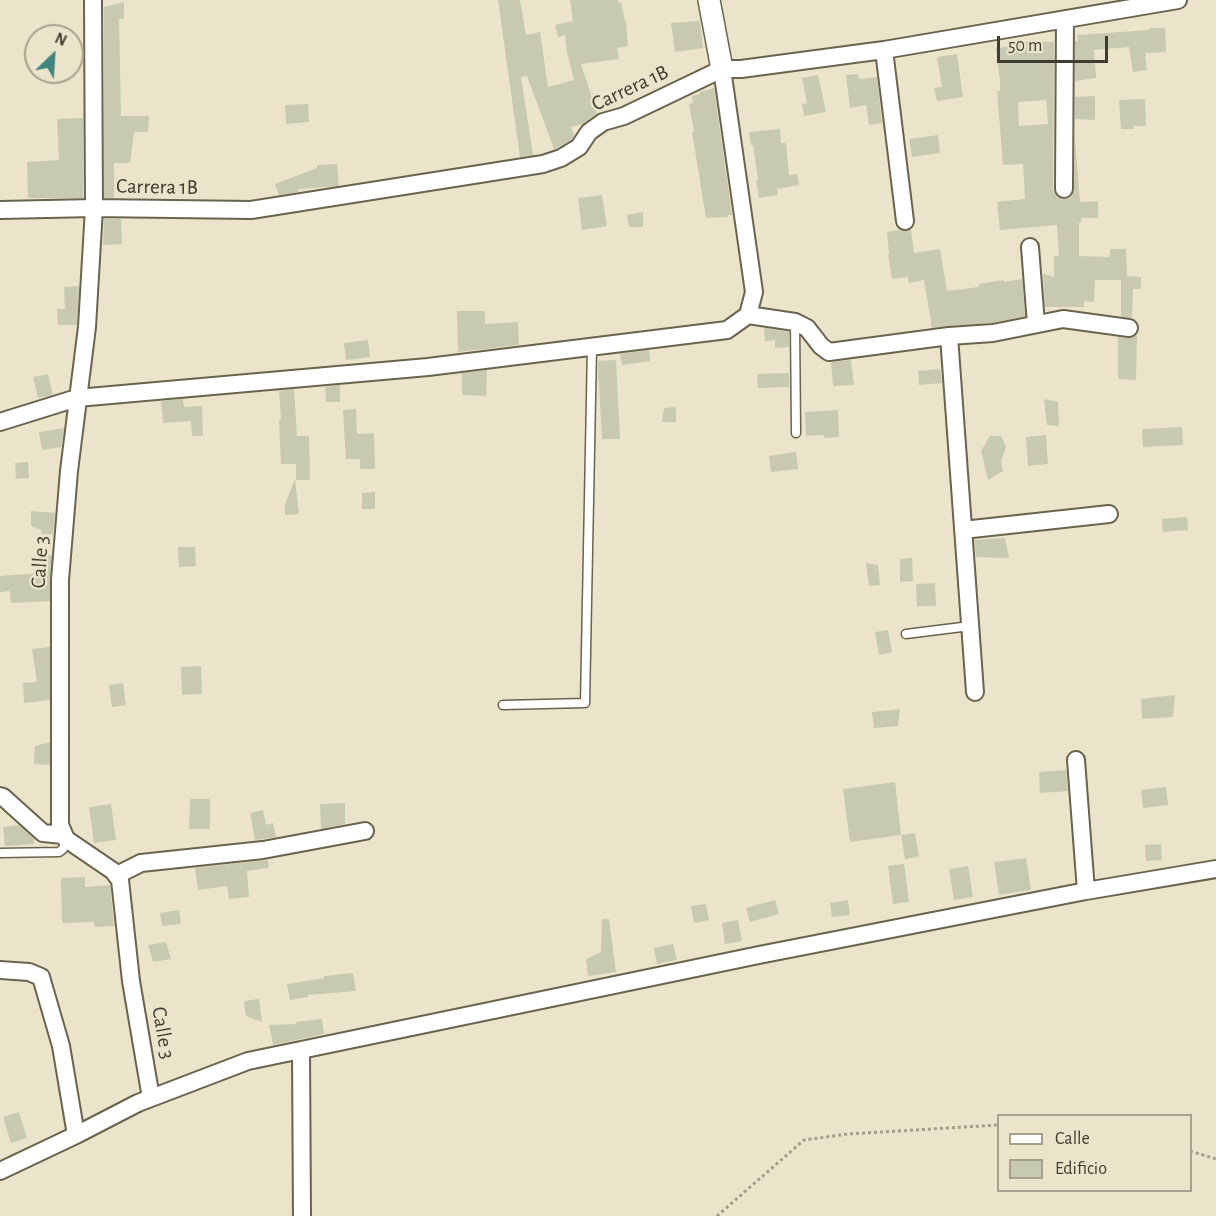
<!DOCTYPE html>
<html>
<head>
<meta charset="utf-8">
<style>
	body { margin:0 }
	#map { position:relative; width:1216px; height:1216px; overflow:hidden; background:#ebe4cb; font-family:"Alegreya Sans",sans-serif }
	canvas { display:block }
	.legend { position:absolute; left:997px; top:1114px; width:195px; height:78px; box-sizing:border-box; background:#ebe4cb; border:2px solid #a6a18e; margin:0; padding:8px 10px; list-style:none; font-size:18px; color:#3f3c32 }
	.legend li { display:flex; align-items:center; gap:12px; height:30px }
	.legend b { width:30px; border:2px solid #a6a18e }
	.north { position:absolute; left:24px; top:24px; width:60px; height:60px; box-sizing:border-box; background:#ebe4cb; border:2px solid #a6a18e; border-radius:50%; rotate:25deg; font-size:16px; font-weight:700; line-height:24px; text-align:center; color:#3f3c32 }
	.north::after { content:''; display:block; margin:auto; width:21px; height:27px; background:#3f867e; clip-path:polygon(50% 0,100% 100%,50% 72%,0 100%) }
	.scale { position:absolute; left:997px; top:36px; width:111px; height:27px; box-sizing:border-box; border:3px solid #3f3c32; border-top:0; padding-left:8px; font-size:18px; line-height:21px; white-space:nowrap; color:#3f3c32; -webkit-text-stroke:4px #ebe4cb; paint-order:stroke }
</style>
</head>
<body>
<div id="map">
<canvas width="1216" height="1216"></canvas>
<ul class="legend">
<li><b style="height:8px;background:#fff"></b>Calle</li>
<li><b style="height:16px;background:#c7cab1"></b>Edificio</li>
</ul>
<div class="north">N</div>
<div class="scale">50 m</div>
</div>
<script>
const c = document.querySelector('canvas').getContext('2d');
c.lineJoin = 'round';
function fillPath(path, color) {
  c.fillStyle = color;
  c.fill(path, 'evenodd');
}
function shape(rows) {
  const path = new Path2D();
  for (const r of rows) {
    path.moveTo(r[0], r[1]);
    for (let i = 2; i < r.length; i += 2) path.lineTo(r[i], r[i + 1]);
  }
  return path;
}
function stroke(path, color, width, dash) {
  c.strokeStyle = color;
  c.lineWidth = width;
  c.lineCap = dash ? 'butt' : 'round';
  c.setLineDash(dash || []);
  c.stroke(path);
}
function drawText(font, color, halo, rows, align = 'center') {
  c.font = font + ' "Alegreya Sans",sans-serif';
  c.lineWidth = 4.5;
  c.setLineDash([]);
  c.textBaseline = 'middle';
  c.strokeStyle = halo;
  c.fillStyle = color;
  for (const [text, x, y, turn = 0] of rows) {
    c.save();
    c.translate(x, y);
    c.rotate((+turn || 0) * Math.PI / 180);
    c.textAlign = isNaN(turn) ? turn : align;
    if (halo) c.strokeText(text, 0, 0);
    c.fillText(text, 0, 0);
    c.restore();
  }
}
const building = shape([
	[498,0,520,0,526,35,540,32,548,87,574,80,567,52,565,35,558,37,555,25,573,21,570,0,618,0,618,3,621,2,625,21,626,21,628,46,617,48,619,59,581,64,597,113,582,124,571,127,574,135,572,139,557,148,554,149,527,76,521,77,533,155,520,157],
	[124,2,124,19,119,19,121,116,149,116,148,132,134,132,130,163,114,163,114,198,104,198,104,7],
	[700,21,703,48,675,52,671,23],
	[1149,28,1165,28,1166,52,1146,53,1146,56,1145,56,1147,70,1133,72,1129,47,1094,50,1096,78,1075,81,1075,41,1078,41,1077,35,1149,30],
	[1043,41,1043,42,1054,42,1053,189,1055,194,1058,198,1063,199,1070,198,1073,194,1074,189,1075,140,1080,202,1098,201,1098,218,1081,218,1081,222,1079,223,1079,256,1110,257,1110,249,1126,249,1127,276,1141,277,1141,289,1133,289,1132,318,1121,316,1121,280,1095,280,1094,302,1084,301,1084,307,1045,307,1043,274,1054,277,1054,256,1059,256,1057,225,1000,230,997,202,1025,199,1023,164,1003,165,997,91,1000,91,1000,81,996,48,1013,46,1013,42],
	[1046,100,1048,124,1019,126,1018,102],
	[957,54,963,97,937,101,934,88,942,87,937,57],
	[858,74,859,79,877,77,882,123,869,125,866,105,850,108,846,75],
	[818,75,826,112,804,116,802,104,807,103,802,78],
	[714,88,732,215,728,215,728,217,706,218,692,132,694,132,689,104,693,103,692,96,700,94,700,92],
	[1095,96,1095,120,1075,119,1075,97],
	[1145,99,1146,126,1133,126,1134,129,1121,129,1119,100],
	[308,104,309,122,286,124,285,105],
	[83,118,83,198,28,198,27,162,59,160,57,119],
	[780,129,781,143,786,143,789,175,797,174,799,185,777,189,778,195,759,198,756,180,758,180,753,145,751,145,749,132],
	[938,135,940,153,912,157,909,139],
	[337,164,339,186,298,189,298,192,279,195,275,184,317,168,317,165],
	[602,195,607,226,582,230,578,198],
	[643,212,643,227,629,227,627,215],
	[104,219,121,219,122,244,103,245],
	[900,230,906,231,911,230,914,253,940,249,947,291,979,287,979,284,1004,280,1004,282,1022,279,1025,316,992,323,932,328,924,280,909,283,908,277,892,279,888,255,889,254,887,232],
	[79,286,77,325,58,325,57,309,65,309,64,287],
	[457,311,485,311,485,324,518,322,519,345,458,352],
	[764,328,789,332,789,347,775,348,775,340,765,341],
	[1137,335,1136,380,1118,379,1118,337,1128,338,1132,338],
	[368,340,370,357,346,360,344,343],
	[649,350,650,361,622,365,620,354],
	[616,360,620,439,602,439,599,382,598,380,598,361],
	[851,360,854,385,833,386,831,362],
	[940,369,942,383,919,385,918,371],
	[487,370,486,396,462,395,462,373],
	[789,373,789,387,758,388,757,374],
	[48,374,53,395,38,398,33,377],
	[340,385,340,402,326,402,325,387],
	[294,389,297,436,309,436,310,480,296,480,296,464,281,464,279,420,281,419,279,391],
	[183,399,184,407,202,406,203,436,192,436,191,421,163,423,161,401],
	[1044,399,1058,402,1059,426,1047,425],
	[676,407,676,422,662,422,664,408],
	[356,409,357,434,374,433,375,469,360,469,360,459,346,459,343,410],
	[838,410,839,437,824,438,824,435,806,436,805,412],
	[1182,427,1183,445,1143,447,1142,429],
	[64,428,61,447,42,450,39,432],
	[1046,435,1048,464,1028,466,1026,437],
	[990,436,1001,436,1006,447,1001,461,1003,471,988,480,981,451],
	[796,452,798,469,771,472,769,456],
	[28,462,29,478,16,479,15,463],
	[295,479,299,514,285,515,285,504],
	[375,492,375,509,362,509,362,493],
	[31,511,55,513,53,534,41,534,41,530,31,526],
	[1187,517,1188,530,1163,532,1162,519],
	[1005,538,1009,558,976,557,974,540],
	[178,547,195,547,196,566,179,567],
	[52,555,50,601,11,603,10,591,0,592,0,576,42,573,41,556],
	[912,558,913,581,900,582,900,559],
	[866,563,878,565,880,585,869,586],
	[935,583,936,606,917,606,916,584],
	[888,630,892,652,879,655,875,632],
	[50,647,50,700,24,703,23,683,37,682,32,649],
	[201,666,202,694,182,695,181,667],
	[123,683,126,705,112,707,109,685],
	[1175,695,1173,717,1142,719,1141,699],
	[900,709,898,726,874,728,872,712],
	[50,742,50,765,34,764,35,746],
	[1066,770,1068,791,1040,793,1039,772],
	[895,782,901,835,850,842,843,789],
	[1166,787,1168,805,1143,808,1141,790],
	[190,799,210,799,210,829,189,829],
	[345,803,345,824,321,829,320,804],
	[111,804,116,840,94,843,89,807],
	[263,810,266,825,273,823,276,837,255,840,250,813],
	[19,825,34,839,34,844,5,846,3,827],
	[915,833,919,857,905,859,901,835],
	[1161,844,1162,860,1146,861,1145,845],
	[1026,858,1031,890,999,895,994,862],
	[268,860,269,868,247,871,249,897,229,899,227,886,198,890,195,868],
	[904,864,909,902,893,904,888,866],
	[968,866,973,897,954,900,949,869],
	[85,877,85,887,110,885,114,926,95,927,94,922,62,923,61,878],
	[775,900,779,914,750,922,746,908],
	[848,900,850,915,832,917,830,903],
	[706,904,709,920,694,923,691,906],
	[179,910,181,924,162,926,160,913],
	[602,919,609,919,616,972,588,976,586,959,601,952],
	[738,920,742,941,725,944,722,923],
	[166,942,171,959,153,962,148,945],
	[673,944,677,960,657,964,654,948],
	[353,973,356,991,308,995,308,997,290,1000,287,984,324,978,324,976],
	[259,999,262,1022,246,1016,244,1001],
	[322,1019,324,1034,273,1045,269,1025,296,1024,296,1022],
	[19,1112,27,1138,11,1143,3,1117]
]);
const path = shape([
	[1190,1151,1216,1159],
	[717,1216,804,1140,848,1134,998,1125]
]);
const service = shape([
	[795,322,796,433],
	[906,634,970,626],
	[503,705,585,703,592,347],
	[0,853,59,852,63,849,66,839]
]);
const minor = shape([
	[93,0,94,208,87,327,69,471,60,580,60,825,66,839,113,871,120,880,131,981,151,1098],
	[884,50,905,221],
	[1064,189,1065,19],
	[0,210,94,208,251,210,543,164,561,158,579,147,589,132,603,122,624,116,722,69,741,69,884,50,1178,0],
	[1030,247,1036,324],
	[748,315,795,322,807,328,821,346,829,352,949,336,993,333,1063,319,1129,328],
	[949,336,975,692],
	[0,422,77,398,428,367,727,330,748,315,754,292,722,69],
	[963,530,1109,514],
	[1076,760,1086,891],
	[0,796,3,797,43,833,63,835],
	[117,875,141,863,263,850,365,831],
	[0,970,29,972,41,977,61,1046,76,1135],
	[301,1050,302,1216],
	[0,1171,76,1135,138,1103,248,1061,759,955,1086,891,1216,869]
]);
const tertiary = shape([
	[709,0,722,69]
]);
const streetNames = [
	["Carrera 1B",630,88,-25],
	["Carrera 1B",157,187,1],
	["Calle 3",40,562,-86],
	["Calle 3",163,1033,80]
];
fillPath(building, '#c7cab1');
stroke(service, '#6a634d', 11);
stroke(minor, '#6a634d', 20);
stroke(tertiary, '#6a634d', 24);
stroke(path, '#a29d8a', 3, [3, 3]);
stroke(service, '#fff', 8);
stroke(minor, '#fff', 16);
stroke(tertiary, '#fff', 21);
drawText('21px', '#3f3c32', '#ebe4cb', streetNames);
</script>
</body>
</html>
